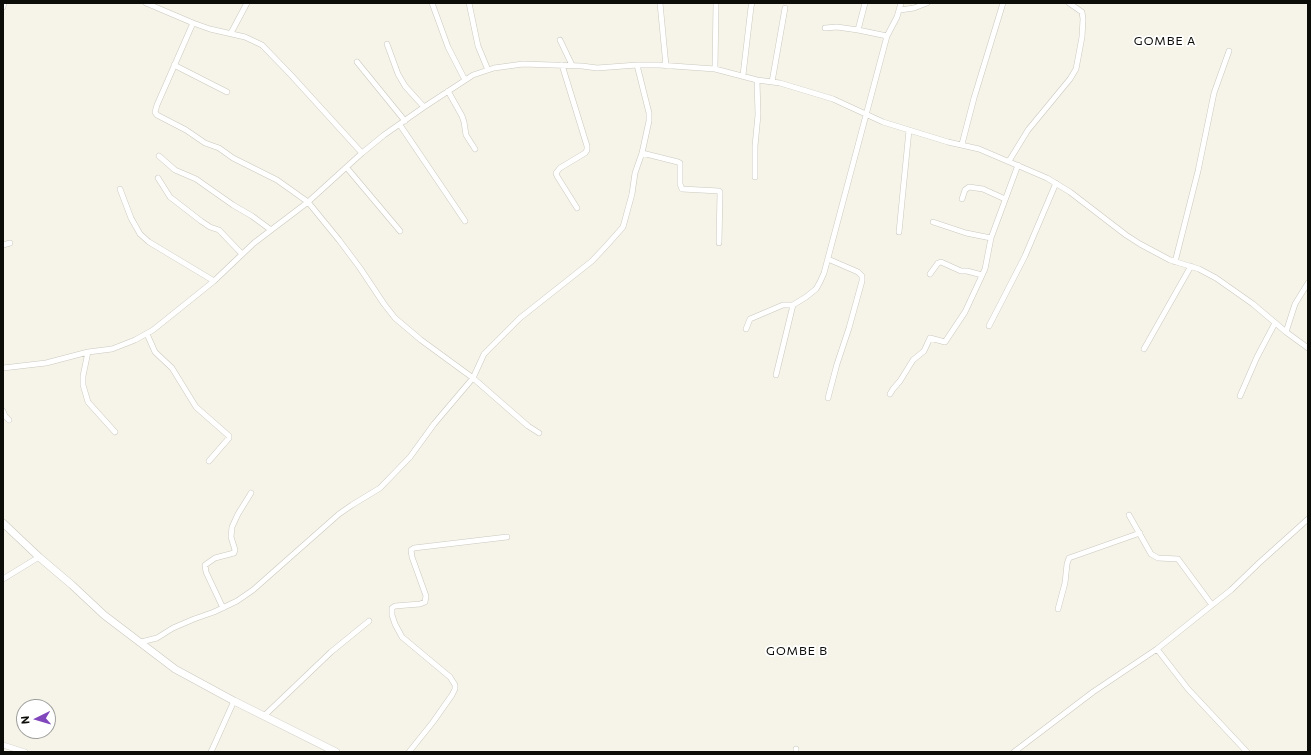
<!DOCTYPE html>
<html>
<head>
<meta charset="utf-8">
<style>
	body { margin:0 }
	#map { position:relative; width:1311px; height:755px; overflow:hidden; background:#f6f4e9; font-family:Commissioner,sans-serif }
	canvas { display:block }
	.frame { position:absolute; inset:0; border:4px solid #0c0c08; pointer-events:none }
	.north { position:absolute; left:16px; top:699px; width:40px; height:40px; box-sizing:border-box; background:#fff; border:1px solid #9e9e9c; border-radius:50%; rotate:265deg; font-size:11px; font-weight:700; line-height:16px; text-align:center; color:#0c0c08 }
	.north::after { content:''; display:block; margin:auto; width:14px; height:18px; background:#8046bc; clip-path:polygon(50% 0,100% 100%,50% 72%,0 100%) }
</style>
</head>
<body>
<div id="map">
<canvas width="1311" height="755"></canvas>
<div class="frame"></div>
<div class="north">N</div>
</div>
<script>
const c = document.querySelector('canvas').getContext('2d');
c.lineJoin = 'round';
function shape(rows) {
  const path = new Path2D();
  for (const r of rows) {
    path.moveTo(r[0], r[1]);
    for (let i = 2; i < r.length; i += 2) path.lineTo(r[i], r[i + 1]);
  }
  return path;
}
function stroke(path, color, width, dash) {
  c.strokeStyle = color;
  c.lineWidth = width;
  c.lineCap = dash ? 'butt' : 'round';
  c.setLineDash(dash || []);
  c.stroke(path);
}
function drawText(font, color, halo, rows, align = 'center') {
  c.font = font + ' Commissioner,sans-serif';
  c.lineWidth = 3.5;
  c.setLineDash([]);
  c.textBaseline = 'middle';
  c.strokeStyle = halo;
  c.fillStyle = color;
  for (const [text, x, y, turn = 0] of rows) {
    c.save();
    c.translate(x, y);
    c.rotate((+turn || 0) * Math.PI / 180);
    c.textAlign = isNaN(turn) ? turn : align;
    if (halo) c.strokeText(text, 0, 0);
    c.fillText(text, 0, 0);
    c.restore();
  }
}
const street = shape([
	[146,3,193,23,210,29,245,37,262,45,291,75,362,153],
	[432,3,448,47,465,80],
	[469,3,478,46,488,70],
	[660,3,666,66],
	[865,3,858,30,887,36],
	[3,7,4,3],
	[900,10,914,8,927,3],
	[193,23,157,105,155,112,157,115,186,130,205,143,219,148,233,158,277,180,308,202,339,240,360,268,384,304,395,318,421,340,473,378,528,426,539,433],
	[825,28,837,27,858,30],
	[231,33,247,3],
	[560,40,572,65],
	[387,44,398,74,405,86,424,107],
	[357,62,405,121],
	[174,65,227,92],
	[562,65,587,146,587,150,585,153,560,168,556,173,557,176,577,208],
	[715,69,716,3],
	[743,75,751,7,752,3],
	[772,82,785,8],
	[448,91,462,116,464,122,466,135,475,149],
	[400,125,465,221],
	[962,144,974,98,1003,3],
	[642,153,678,162,680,163,680,184,682,189,719,191,720,192,719,243],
	[159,156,175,170,196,179,233,205,252,216,271,230],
	[1009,161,1028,130,1070,79,1076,69,1082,37,1083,19,1082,12,1069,3],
	[347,168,400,231],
	[755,177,755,146,758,115,757,80],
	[158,178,170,197,201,221,210,227,219,230,242,254],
	[120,189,131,218,140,234,149,242,214,281],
	[962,199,965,190,969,187,983,189,1005,199],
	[933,222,966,233,991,238],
	[899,232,909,130],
	[3,245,10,243],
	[828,259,858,272,862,276,862,281,849,328,837,364,828,398],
	[1175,262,1198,171,1214,93,1229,51],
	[930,274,938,263,941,262,961,271,967,271,982,275],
	[989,326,1025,256,1056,183],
	[746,329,750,319,783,305,793,305,806,297,816,289,820,282,824,273,887,36,897,17,901,3],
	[1286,332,1295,304,1308,283],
	[147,334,155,352,172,368,196,407,229,436,229,438,209,461],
	[1144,349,1191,266],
	[88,352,83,376,83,385,88,402,115,432],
	[3,368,46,363,88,352,112,349,135,340,153,330,214,281,254,243,308,202,362,153,384,135,424,107,473,75,494,68,523,64,582,66,597,68,637,65,659,65,715,69,757,80,780,83,833,99,883,122,948,142,979,149,1047,178,1070,192,1126,235,1140,244,1170,260,1199,269,1216,278,1253,304,1286,332,1308,348],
	[776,375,793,305],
	[890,394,893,389,900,381,913,360,924,351,930,338,945,342,965,312,985,269,991,238,1018,165],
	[1240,396,1257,357,1275,323],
	[3,411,5,416,9,420],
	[1129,515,1151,554,1158,558,1178,559,1212,605],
	[3,579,39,557],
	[223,608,206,572,205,565,215,558,234,553,235,550,231,537,232,527,238,514,251,493],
	[1058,609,1065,583,1067,564,1069,558,1140,533],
	[141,642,157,638,173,628,194,619,214,612,237,601,253,590,339,514,352,505,380,488,410,457,434,424,473,378,484,354,520,318,592,261,607,245,623,227,632,194,635,173,642,153,649,121,649,113,637,65],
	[1157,649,1188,689,1247,752],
	[265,715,331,652,369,621],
	[3,745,25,752],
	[211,752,234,701],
	[409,752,433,722,452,695,455,689,455,685,450,677,402,637,395,624,392,615,392,608,395,606,420,604,425,602,426,596,412,557,411,550,414,548,507,537],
	[796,752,796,749],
	[1014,752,1093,692,1157,649,1212,605,1231,590,1259,563,1308,519]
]);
const secondary = shape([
	[3,523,39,557,72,585,104,615,175,669,234,701,336,752]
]);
const quarterNames = [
	["GOMBE A",1165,41],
	["GOMBE B",797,651]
];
stroke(street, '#cac8be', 6);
stroke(secondary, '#cac8be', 8);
stroke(street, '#fff', 5);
stroke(secondary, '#fff', 7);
c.letterSpacing = '1px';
drawText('12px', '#0c0c08', '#fff', quarterNames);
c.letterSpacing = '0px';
</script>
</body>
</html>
